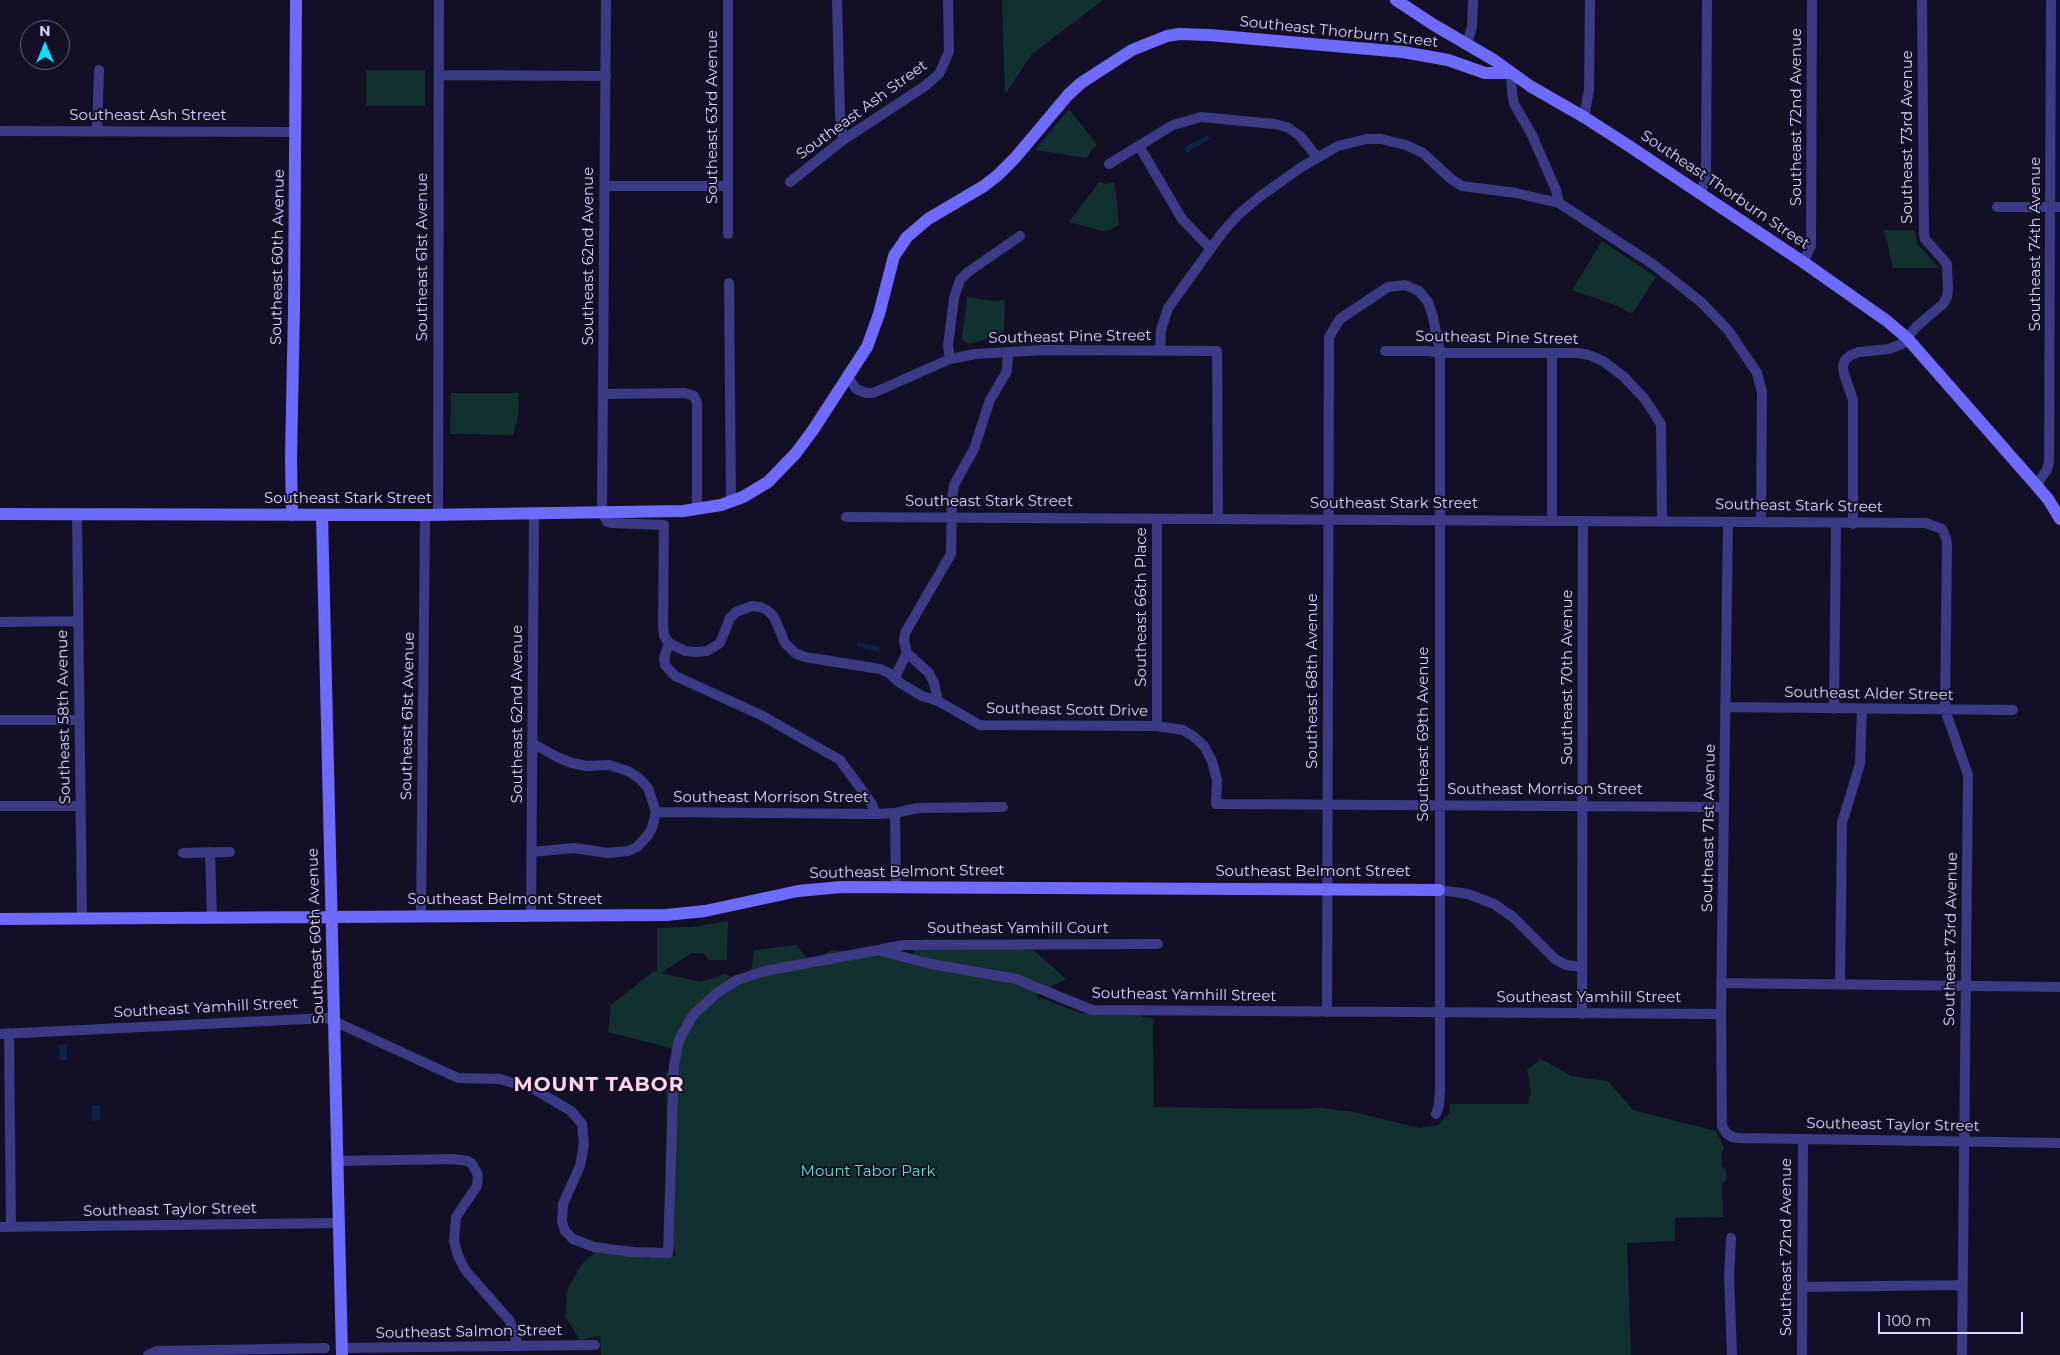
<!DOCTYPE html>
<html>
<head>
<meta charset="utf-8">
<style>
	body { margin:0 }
	#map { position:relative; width:2060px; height:1355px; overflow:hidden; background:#130f26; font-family:Montserrat,sans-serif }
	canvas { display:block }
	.north { position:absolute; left:20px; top:20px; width:50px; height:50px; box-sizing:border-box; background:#130f26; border:1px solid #625e7d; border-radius:50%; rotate:0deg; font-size:14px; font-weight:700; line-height:20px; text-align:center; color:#d9d4ff }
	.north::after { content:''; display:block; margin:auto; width:18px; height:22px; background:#00e5ff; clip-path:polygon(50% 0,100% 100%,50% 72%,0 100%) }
	.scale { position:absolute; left:1878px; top:1312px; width:145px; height:22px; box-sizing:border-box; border:2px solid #d9d4ff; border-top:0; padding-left:6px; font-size:15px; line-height:18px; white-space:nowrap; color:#d9d4ff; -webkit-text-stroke:4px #130f26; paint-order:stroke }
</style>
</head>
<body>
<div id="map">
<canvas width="2060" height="1355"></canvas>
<div class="north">N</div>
<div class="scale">100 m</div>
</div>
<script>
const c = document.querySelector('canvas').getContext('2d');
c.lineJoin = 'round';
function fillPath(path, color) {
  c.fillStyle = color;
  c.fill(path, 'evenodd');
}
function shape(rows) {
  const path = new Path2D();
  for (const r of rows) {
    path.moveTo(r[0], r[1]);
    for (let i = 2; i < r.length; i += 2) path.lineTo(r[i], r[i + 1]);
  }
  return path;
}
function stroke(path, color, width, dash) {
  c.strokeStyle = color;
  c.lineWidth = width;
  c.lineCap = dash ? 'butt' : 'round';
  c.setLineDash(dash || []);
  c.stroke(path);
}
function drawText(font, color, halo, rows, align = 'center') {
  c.font = font + ' Montserrat,sans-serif';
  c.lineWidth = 4;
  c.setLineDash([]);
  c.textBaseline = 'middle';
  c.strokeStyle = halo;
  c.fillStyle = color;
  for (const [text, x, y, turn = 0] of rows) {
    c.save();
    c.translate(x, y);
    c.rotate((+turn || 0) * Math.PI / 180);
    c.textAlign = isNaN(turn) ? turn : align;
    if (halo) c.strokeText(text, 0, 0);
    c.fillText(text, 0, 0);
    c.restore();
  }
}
const green = shape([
	[1002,0,1103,0,1032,54,1005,94],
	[366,70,425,70,425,106,366,106],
	[1069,109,1097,145,1092,149,1087,158,1035,150],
	[1099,182,1106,184,1115,182,1119,225,1106,232,1069,222],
	[1884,230,1914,230,1918,245,1939,268,1893,268],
	[1602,241,1656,277,1632,314,1617,306,1572,290],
	[967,297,993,301,1005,300,1004,332,977,342,969,344,964,342,962,338],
	[451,393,519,393,518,416,513,435,450,434],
	[728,921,727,960,709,960,704,954,692,953,661,973,701,982,725,974,745,982,751,972,754,950,796,945,810,962,832,950,910,958,924,939,1033,950,1066,979,1037,994,1038,998,1042,998,1080,1013,1141,1014,1141,1017,1153,1018,1154,1107,1281,1109,1321,1108,1354,1112,1419,1128,1438,1125,1450,1112,1450,1104,1528,1104,1531,1091,1527,1070,1541,1059,1571,1076,1608,1081,1633,1110,1716,1131,1724,1148,1722,1152,1722,1166,1726,1170,1726,1180,1722,1184,1723,1217,1675,1218,1675,1241,1627,1243,1631,1355,601,1355,600,1336,580,1340,565,1316,567,1291,581,1265,599,1249,635,1249,648,1259,656,1251,676,1256,667,1226,666,1074,676,1058,670,1048,608,1032,611,1005,654,971,657,971,657,928,692,927]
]);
const water = shape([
	[1207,135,1210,139,1187,153,1184,148],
	[858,642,880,647,879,652,857,646],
	[67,1044,67,1060,60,1060,59,1045],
	[92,1105,100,1105,100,1120,92,1121]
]);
const street = shape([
	[606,0,602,511,607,522,613,523,664,525,663,626,664,636,669,643,685,651,696,652,707,651,720,643,730,618,736,612,752,606,760,607,767,610,774,617,785,643,795,653,805,657,880,669,889,673,900,683,922,696,938,701,980,725,1157,726,1183,730,1193,736,1204,746,1212,761,1217,780,1216,804,1724,807],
	[837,0,840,115,843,140],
	[1467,44,1472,27,1473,0],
	[1511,73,1512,92,1514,104,1531,133,1556,190,1559,203,1654,265,1701,302,1728,330,1757,373,1762,392,1761,522],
	[439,75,606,76],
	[1584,117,1589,90,1590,0],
	[97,130,99,70],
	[0,131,296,132],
	[1139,146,1182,219,1210,248],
	[1109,164,1173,125,1201,117,1274,124,1287,127,1300,136,1317,157],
	[790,182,843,140,925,86,939,74,949,52,948,0],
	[605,186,728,186],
	[1701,193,1706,175,1707,0],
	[1997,207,2060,207],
	[728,234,728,0],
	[1803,262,1811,246,1812,0],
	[729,283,731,502],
	[1160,351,1161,330,1168,308,1222,233,1238,215,1258,198,1300,168,1338,146,1367,139,1381,139,1406,145,1423,153,1451,179,1462,186,1516,193,1559,203],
	[1385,351,1428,351,1440,353,1578,353,1589,355,1603,361,1623,376,1644,398,1661,424,1662,521],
	[1552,353,1552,521],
	[950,359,948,346,954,298,960,280,968,272,1020,236],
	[848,377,856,389,866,393,873,393,950,359,975,354,1044,350,1217,351,1218,519],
	[603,394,685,393,694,396,697,403,697,509],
	[2036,485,2047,470,2049,462,2051,0],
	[77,515,82,918],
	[438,515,439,0],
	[846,517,1926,523,1942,529,1946,538,1947,545,1945,710,1968,775,1962,1355],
	[1157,519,1157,726],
	[1728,522,1721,1014,1722,1126,1726,1133,1732,1137,1739,1138,2060,1143],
	[1853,524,1853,400,1844,374,1843,366,1845,360,1851,355,1859,352,1889,349,1902,344,1917,326,1943,304,1947,297,1948,289,1947,264,1925,239,1924,234,1922,0],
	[0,622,77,621],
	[669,643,664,658,665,665,675,676,761,715,840,760,872,804,875,814],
	[895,677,907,653],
	[938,701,934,683,929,673,907,653,904,641,905,633,951,554,952,498,954,485,974,449,990,400,1007,371,1008,352],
	[1725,707,2013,710],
	[1834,709,1836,523],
	[0,720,79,720],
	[0,806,80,806],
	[656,812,875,814,895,813,918,808,1003,807],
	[895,813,896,887],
	[210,852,212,918],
	[532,852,574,848,608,853,628,851,637,847,648,835,652,828,656,812,648,788,639,778,628,771,609,765,586,766,572,763,559,758,532,743],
	[183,853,230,852],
	[1439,890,1468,894,1494,904,1513,917,1555,959,1566,965,1582,967],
	[531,916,534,513],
	[421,917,425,515],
	[882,949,904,945,1158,944],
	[1721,983,2060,987],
	[1840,984,1842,823,1860,764,1862,709],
	[1327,1012,1329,337,1340,319,1388,287,1405,285,1419,291,1428,302,1433,317,1440,353,1440,1091,1439,1105,1436,1114],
	[1582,1014,1583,521],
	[9,1033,11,1227],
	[0,1034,327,1018,458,1078,499,1079,506,1081,532,1088,571,1111,582,1124,584,1144,580,1166,563,1204,562,1222,565,1231,573,1239,594,1247,633,1252,668,1253,674,1065,679,1040,693,1015,717,993,737,980,765,971,878,950,926,963,1016,979,1092,1010,1721,1014],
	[339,1161,453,1159,468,1161,472,1164,478,1175,477,1186,456,1217,454,1241,458,1256,466,1271,510,1321,518,1346],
	[0,1227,340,1223],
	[1731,1238,1729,1277,1732,1355],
	[1802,1287,1962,1285],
	[342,1348,595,1345],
	[148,1355,157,1351,325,1348],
	[1802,1355,1803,1139]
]);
const secondary = shape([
	[1396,0,1434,25,1494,60,1530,86,1584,117,1629,146,1803,262,1887,321,1907,338,2036,485,2048,499,2060,519],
	[0,514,425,515,683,511,721,505,743,497,768,482,796,453,813,430,867,347,879,314,894,256,907,237,928,219,984,186,998,175,1015,158,1068,95,1081,83,1132,50,1167,36,1179,34,1209,35,1403,52,1448,60,1485,73,1511,73],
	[292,515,291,458,294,309,296,0],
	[322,515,342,1355],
	[0,919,666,915,705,911,798,891,841,887,1439,890]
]);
const streetNames = [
	["Southeast Thorburn Street",1339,32,6],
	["Southeast Ash Street",862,110,-36],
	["Southeast Ash Street",148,116],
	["Southeast 63rd Avenue",713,117,-90],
	["Southeast 72nd Avenue",1797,117,-90],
	["Southeast 73rd Avenue",1908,137,-90],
	["Southeast Thorburn Street",1725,190,34],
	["Southeast 74th Avenue",2036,244,-90],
	["Southeast 62nd Avenue",589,256,-90],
	["Southeast 60th Avenue",278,257,-89],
	["Southeast 61st Avenue",423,257,-90],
	["Southeast Pine Street",1070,337,-1],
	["Southeast Pine Street",1497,338,1],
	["Southeast Stark Street",348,499],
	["Southeast Stark Street",989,502],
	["Southeast Stark Street",1394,504],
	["Southeast Stark Street",1799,506,1],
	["Southeast 66th Place",1142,607,-90],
	["Southeast 70th Avenue",1568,677,-90],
	["Southeast 68th Avenue",1313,681,-90],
	["Southeast Alder Street",1869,694,1],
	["Southeast Scott Drive",1067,710,1],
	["Southeast 62nd Avenue",518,714,-90],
	["Southeast 61st Avenue",408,716,-89],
	["Southeast 58th Avenue",64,717,-91],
	["Southeast 69th Avenue",1424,734,-90],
	["Southeast Morrison Street",1545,790],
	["Southeast Morrison Street",771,798],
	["Southeast 71st Avenue",1709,828,-89],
	["Southeast Belmont Street",907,872,-1],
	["Southeast Belmont Street",1313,872],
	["Southeast Belmont Street",505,900],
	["Southeast Yamhill Court",1018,929],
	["Southeast 60th Avenue",316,936,-92],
	["Southeast 73rd Avenue",1951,939,-89],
	["Southeast Yamhill Street",1184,995,1],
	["Southeast Yamhill Street",1589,998],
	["Southeast Yamhill Street",206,1008,-3],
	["Southeast Taylor Street",1893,1125,1],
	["Southeast Taylor Street",170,1210,-1],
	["Southeast 72nd Avenue",1787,1247,-90],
	["Southeast Salmon Street",469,1332,-1]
];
const parkNames = [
	["Mount Tabor Park",868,1172]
];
const districtNames = [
	["MOUNT TABOR",599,1085]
];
fillPath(green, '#12302f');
fillPath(water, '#0c2248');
stroke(street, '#3d3a85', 10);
stroke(secondary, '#6f6bff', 12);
drawText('15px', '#d9d4ff', '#130f26', streetNames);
drawText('15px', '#5fe0c0', '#130f26', parkNames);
c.letterSpacing = '1px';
drawText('bold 20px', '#ffd6f0', '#130f26', districtNames);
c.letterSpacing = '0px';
</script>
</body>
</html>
